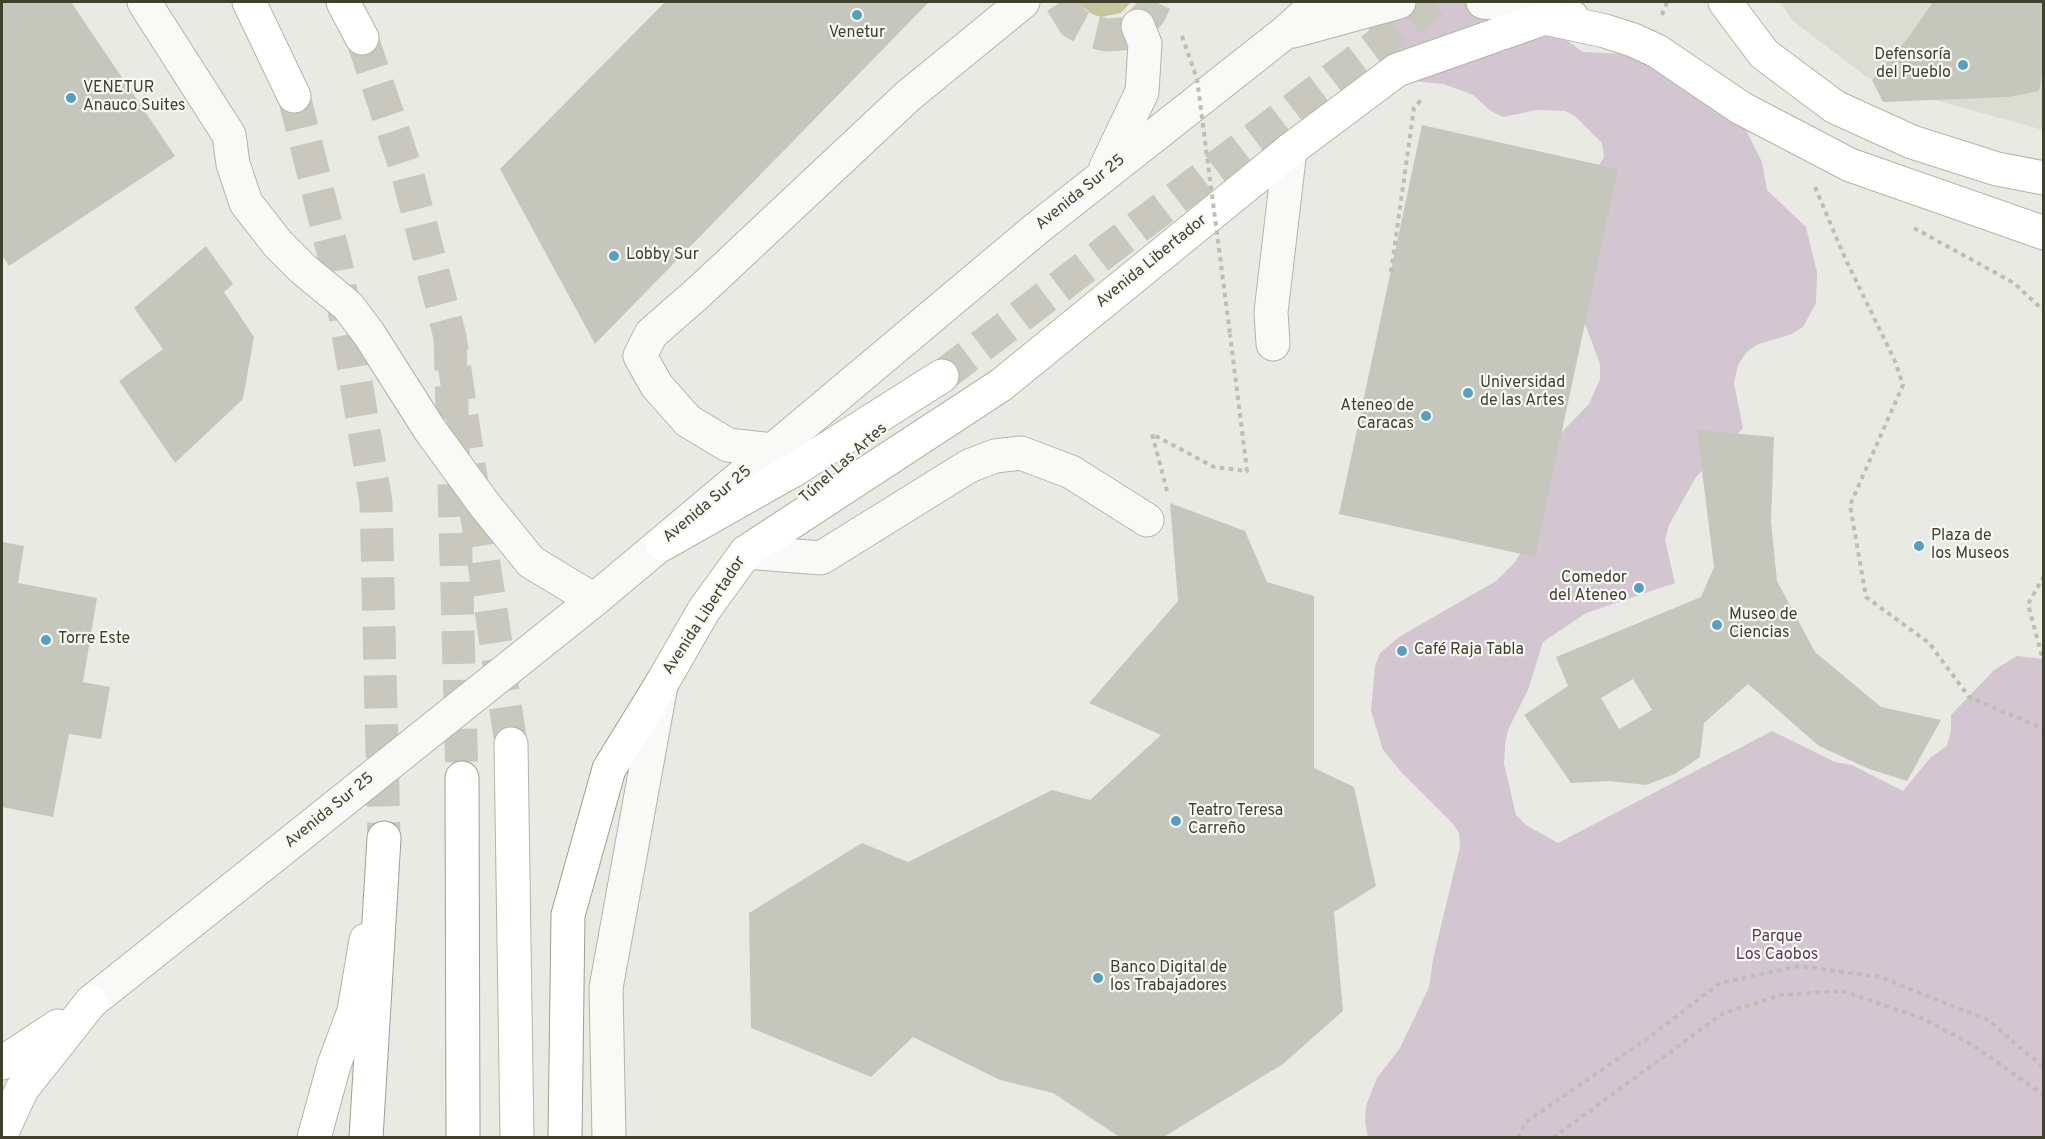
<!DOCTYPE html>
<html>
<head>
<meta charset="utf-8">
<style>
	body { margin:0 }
	#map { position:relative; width:2045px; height:1139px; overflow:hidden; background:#eaeae4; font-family:Overpass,sans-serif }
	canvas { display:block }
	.frame { position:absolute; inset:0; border:3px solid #3f412d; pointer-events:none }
</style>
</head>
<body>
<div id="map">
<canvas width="2045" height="1139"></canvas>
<div class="frame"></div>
</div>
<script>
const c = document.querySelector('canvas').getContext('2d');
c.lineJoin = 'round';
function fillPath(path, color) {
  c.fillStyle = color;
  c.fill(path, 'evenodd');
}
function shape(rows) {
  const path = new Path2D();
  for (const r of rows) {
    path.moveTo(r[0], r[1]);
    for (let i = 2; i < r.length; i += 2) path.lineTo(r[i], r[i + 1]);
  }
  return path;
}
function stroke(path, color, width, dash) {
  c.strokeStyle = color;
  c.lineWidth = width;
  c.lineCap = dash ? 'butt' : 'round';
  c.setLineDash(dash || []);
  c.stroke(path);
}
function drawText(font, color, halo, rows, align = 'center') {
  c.font = font + ' Overpass,sans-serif';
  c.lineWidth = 4.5;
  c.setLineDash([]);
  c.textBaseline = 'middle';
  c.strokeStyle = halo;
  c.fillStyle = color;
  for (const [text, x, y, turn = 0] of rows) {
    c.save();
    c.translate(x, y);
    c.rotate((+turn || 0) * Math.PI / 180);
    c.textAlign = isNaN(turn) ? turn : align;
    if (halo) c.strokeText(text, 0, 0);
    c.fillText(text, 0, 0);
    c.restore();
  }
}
const built = shape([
	[1780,2,2043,2,2043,130,1932,99,1867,77,1793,21]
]);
const green = shape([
	[1370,2,1508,2,1537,10,1569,42,1583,52,1626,54,1666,73,1703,103,1743,124,1762,162,1767,190,1806,227,1817,272,1816,303,1803,327,1792,334,1756,345,1746,353,1738,365,1734,383,1743,428,1696,477,1669,525,1665,540,1675,583,1586,613,1543,642,1528,690,1508,730,1505,745,1504,764,1516,815,1526,825,1558,843,1772,731,1835,762,1852,765,1903,791,1931,757,1947,746,1951,730,1951,715,1994,670,2017,656,2043,659,2043,1137,1368,1138,1365,1121,1366,1106,1377,1078,1400,1048,1429,987,1433,959,1460,847,1459,833,1453,824,1401,772,1383,750,1371,711,1375,666,1380,653,1399,637,1496,581,1514,563,1522,551,1553,441,1589,404,1600,379,1600,364,1584,321,1597,168,1604,157,1602,143,1575,116,1565,111,1537,110,1503,117,1491,111,1473,95,1444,84,1412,81,1400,76,1370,46,1368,19]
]);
const water = shape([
	[1077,2,1131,2,1121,13,1101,17,1092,14]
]);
const building = shape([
	[2,2,71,2,175,156,9,266,2,255],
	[665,2,929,2,595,344,500,169],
	[1933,2,2044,2,2044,61,2039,91,2008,97,1883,102,1872,80,1908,38],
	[1422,125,1618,169,1535,557,1339,514],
	[206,246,233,284,224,292,254,337,243,399,175,463,119,381,163,349,134,308],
	[1697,430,1774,437,1771,522,1777,581,1815,652,1881,707,1941,720,1907,781,1869,769,1819,746,1748,684,1704,723,1700,757,1675,774,1646,785,1609,781,1571,783,1524,715,1568,686,1556,657,1701,597,1714,567],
	[1633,679,1652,710,1619,729,1601,698],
	[1170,503,1245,531,1267,582,1314,596,1314,768,1354,787,1376,886,1334,912,1343,1011,1283,1064,1162,1138,1121,1138,1053,1093,1000,1080,913,1037,871,1077,751,1028,749,913,862,843,908,862,1052,790,1090,800,1161,735,1089,703,1178,601],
	[2,542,24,546,18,583,97,598,83,682,110,687,101,739,69,734,53,817,2,807]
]);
const minorTunnel = shape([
	[1061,2,1074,23,1089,31,1106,35,1123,34,1138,26,1150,13,1155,2]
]);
const majorTunnel = shape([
	[362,38,407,172,450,337,511,744],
	[294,96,337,268,376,502,384,838],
	[942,376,1434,2]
]);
const highwayTunnel = shape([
	[450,337,462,778]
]);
const path = shape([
	[1662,15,1667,2],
	[1815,187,1845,258,1895,361,1903,385,1850,505,1866,597,1929,643,1969,697,2044,729],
	[1914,228,2014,283,2044,311],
	[1391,272,1414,108,1421,100],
	[1167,491,1152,434,1214,467,1247,471,1230,334],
	[2044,576,2028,604,2044,664],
	[1518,1138,1526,1122,1652,1035,1720,983,1800,966,1880,977,1988,1020,2044,1068],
	[1553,1138,1722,1014,1781,995,1842,991,1924,1019,1971,1044,2044,1095]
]);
const minor = shape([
	[144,2,229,135,233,164,246,203,278,244,303,269,348,306,369,334,430,430,484,504,531,562,594,600],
	[1483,2,1550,8,1572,17],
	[1293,31,1399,2],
	[1106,167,1142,92,1145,44,1138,26],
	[1273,344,1271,312,1290,150],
	[772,450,728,445,688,421,657,386,640,356,651,334,699,292,908,96,1023,2],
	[746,552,821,558,969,466,995,456,1021,453,1071,472,1147,520],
	[91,1002,594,600,1036,229,1283,34,1319,2],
	[609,1138,606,988,661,685]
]);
const major = shape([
	[249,2,294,96],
	[343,2,362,38],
	[1725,2,1764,54,1835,107,1912,142,1997,169,2044,178],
	[663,544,792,471,942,376],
	[662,683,704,610,746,552,1001,385,1290,150,1397,70,1545,18,1605,31,1633,40,1657,51,1741,108,1850,165,2044,233],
	[511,744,517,1138],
	[2,1063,58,1026],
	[2,1138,3,1130,22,1089,91,1002],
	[314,1138,334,1065,354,1011,366,940]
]);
const highway = shape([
	[462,778,463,1138],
	[366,1138,384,838],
	[565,1138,568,915,609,769,662,683]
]);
const pathBridge = shape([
	[1182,36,1197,79,1230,334]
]);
const markers = [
	[857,15,6,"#579fc1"],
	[1963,65,6,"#579fc1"],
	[71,98,6,"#579fc1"],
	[614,256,6,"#579fc1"],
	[1468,393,6,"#579fc1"],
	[1426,416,6,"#579fc1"],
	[1919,546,6,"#579fc1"],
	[1639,588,6,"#579fc1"],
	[1717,625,6,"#579fc1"],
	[46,640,6,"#579fc1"],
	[1402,651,6,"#579fc1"],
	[1176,821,6,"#579fc1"],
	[1098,978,6,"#579fc1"]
];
const poiNames = [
	["Venetur",857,34,"center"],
	["Defensoría",1951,56,"right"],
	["del Pueblo",1951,74,"right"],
	["VENETUR",83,89],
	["Anauco Suites",83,107],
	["Lobby Sur",626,256],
	["Universidad",1480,384],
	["de las Artes",1480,402],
	["Ateneo de",1414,407,"right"],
	["Caracas",1414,425,"right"],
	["Plaza de",1931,537],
	["los Museos",1931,555],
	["Comedor",1627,579,"right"],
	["del Ateneo",1627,597,"right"],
	["Museo de",1729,616],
	["Ciencias",1729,634],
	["Torre Este",58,640],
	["Café Raja Tabla",1414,651],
	["Teatro Teresa",1188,812],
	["Carreño",1188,830],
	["Banco Digital de",1110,969],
	["los Trabajadores",1110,987]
];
const streetNames = [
	["Avenida Sur 25",1081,193,-39],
	["Avenida Libertador",1152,262,-39],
	["Túnel Las Artes",844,464,-42],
	["Avenida Sur 25",708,505,-40],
	["Avenida Libertador",705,616,-57],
	["Avenida Sur 25",330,811,-39]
];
const parkNames = [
	["Parque",1777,938],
	["Los Caobos",1777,956]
];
fillPath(built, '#dbdcd2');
fillPath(green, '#d3c6d1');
fillPath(water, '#c6c6a3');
fillPath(building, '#c6c7bc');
stroke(minorTunnel, '#c8c8bf', 33, [33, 16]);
stroke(majorTunnel, '#c8c8bf', 33, [33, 16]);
stroke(highwayTunnel, '#c8c8bf', 33, [33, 16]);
stroke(minor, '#b3b4a9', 35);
stroke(major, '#b4b5a5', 35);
stroke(highway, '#9ea08d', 35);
stroke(path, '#bdbeb6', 4, [4.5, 4.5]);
stroke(minor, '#f9f9f7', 33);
stroke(major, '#fff', 33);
stroke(highway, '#fff', 33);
stroke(pathBridge, '#bdbeb6', 4, [4.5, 4.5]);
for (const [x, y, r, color] of markers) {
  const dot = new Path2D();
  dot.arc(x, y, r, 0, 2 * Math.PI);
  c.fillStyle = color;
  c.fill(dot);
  stroke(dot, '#f8f8f4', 2);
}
drawText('16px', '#3f412d', '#f8f8f4', poiNames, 'left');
drawText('16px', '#3f412d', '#f8f8f4', streetNames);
drawText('16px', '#5c3c53', '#f8f8f4', parkNames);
</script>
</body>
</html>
